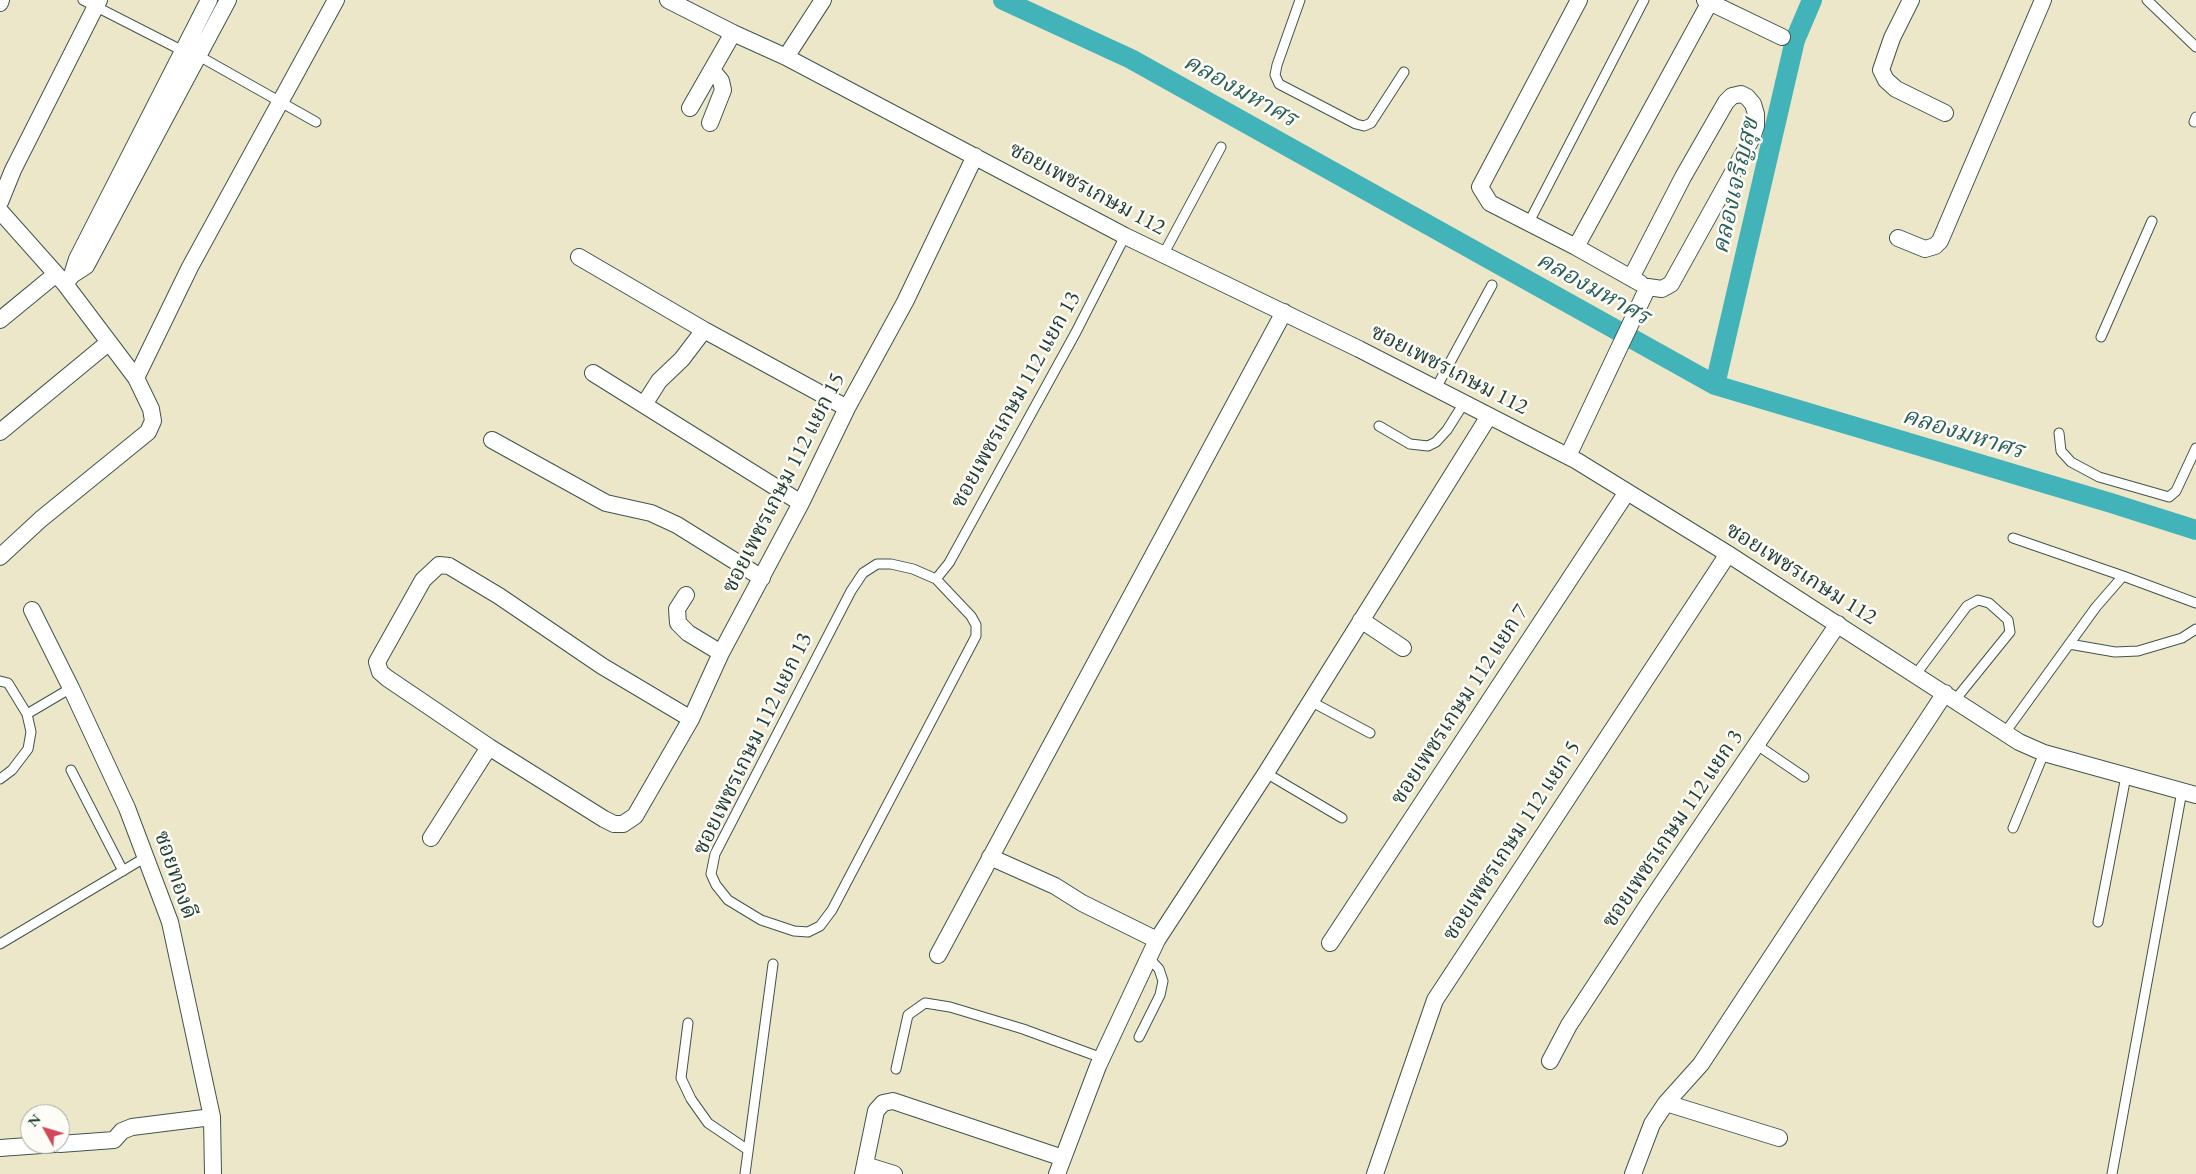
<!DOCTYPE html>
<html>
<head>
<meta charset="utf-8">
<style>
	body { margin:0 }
	#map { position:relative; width:2196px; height:1174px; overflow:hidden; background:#ede7ca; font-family:"EB Garamond",serif }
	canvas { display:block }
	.north { position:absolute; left:20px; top:1104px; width:50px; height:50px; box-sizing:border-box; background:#fdfcf7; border:1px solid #a4b0a9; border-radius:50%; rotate:309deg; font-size:14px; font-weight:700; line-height:20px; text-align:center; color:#1f3d34 }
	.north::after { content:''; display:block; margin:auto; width:18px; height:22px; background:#d1495b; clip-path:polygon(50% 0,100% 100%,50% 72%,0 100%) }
</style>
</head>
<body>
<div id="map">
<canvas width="2196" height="1174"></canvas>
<div class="north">N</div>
</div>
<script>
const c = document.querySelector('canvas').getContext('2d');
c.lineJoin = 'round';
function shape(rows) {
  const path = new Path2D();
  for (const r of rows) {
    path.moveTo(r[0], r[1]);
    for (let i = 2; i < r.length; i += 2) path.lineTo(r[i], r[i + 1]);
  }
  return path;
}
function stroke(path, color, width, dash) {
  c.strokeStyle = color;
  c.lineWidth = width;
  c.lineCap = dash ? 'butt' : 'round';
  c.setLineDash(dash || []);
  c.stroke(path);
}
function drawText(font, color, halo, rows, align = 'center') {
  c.font = font + ' "EB Garamond","Noto Serif Thai",serif';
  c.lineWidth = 5;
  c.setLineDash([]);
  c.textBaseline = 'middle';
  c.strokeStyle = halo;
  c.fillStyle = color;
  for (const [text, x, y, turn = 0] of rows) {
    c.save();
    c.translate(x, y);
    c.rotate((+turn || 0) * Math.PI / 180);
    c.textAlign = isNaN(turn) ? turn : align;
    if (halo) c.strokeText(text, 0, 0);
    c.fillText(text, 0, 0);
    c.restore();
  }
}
const canal = shape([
	[1003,0,1131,59,1715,385,2111,503,2196,530],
	[1715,385,1795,40,1812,0]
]);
const service = shape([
	[83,0,183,51],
	[1300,0,1277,65,1275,75,1279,84,1356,124,1364,126,1371,123,1404,72],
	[2147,0,2196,47],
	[199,56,316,122],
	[2194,122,2196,117],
	[1529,222,1644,0],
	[1163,255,1221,147],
	[2101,337,2152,221],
	[1436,388,1492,285],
	[1379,426,1410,444,1428,446,1436,442,1447,430,1464,403],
	[2059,433,2061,451,2071,462,2099,477,2169,497,2176,491,2196,448],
	[2013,538,2123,576],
	[936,579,971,616,976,625,976,636,832,910,820,926,808,932,794,931,761,920,728,900,716,885,711,874,715,854,851,591,863,573,877,564,891,564,913,569,936,579,949,563,1076,332,1125,236],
	[2069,644,2115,652,2138,651,2182,638,2196,629],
	[1916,674,1967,606,1978,600,1989,603,2008,620,2010,632,1955,700],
	[0,681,8,683,27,714,71,688],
	[1310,701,1370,733],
	[2004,734,2096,607,2123,576,2196,603],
	[1757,745,1804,777],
	[71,770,123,871],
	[1266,773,1342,818],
	[0,779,12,770,28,749,31,732,27,714],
	[2013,828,2044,753],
	[2098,922,2126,776],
	[0,944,146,857],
	[688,1023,681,1078,691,1099,708,1123,748,1150],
	[1139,1037,1160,995,1163,981,1159,969,1148,957],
	[896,1069,908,1015,925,1003,950,1007,1023,1029,1102,1058],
	[745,1174,773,964],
	[2112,1174,2182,791]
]);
const minor = shape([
	[668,0,733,33,786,57,1125,236,1359,349,1577,461,1728,554,2019,742,2044,753,2196,795],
	[1579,0,1480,187,1490,203,1576,247,1640,283],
	[1705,0,1782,37],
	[1911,0,1892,38,1881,70,1886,80,1896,89,1945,113],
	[0,3,1,0],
	[786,57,823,0],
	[690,108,733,33],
	[710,123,723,90,721,81,712,70],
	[0,202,13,170,99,0],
	[0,211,65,284,136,378,151,409,153,421,148,432,41,519,0,557],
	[1898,238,1925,249,1935,246,1940,241,2043,0],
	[1576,247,1711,0],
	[579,257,704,330,847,408],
	[72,275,77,259,209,0],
	[65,284,72,275,86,266,228,0],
	[0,320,56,274],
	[593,373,801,503],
	[136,378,190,267,336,0],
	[645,403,659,381,682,359,704,330],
	[0,432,108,343],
	[492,440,606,503,651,513,677,525,762,578],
	[1568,456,1648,287,1662,289,1671,284,1752,138,1756,126,1756,114,1753,104,1747,97,1741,94,1732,96,1726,102,1683,177,1631,278],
	[686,595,677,609,678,623,688,633,721,653],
	[32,610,71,688,127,808,170,922,212,1117,213,1174],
	[1361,620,1403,648],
	[691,719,602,666,499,596,449,566,439,565,423,580,377,662,380,672,387,678,489,747,604,819,614,824,623,824,635,816,691,719,721,653,801,503,847,408,905,302,975,156],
	[431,838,489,747],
	[990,857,1055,886,1082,903,1157,940],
	[1330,943,1627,492],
	[938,955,1284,312],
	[1550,1061,1569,1025,1649,903,1838,624],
	[1666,1103,1779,1138],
	[60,1144,114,1140,122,1131,132,1127,212,1117],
	[0,1148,55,1144],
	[865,1165,894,1174],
	[863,1174,876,1111,883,1103,893,1101,1063,1158],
	[1057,1174,1098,1066,1157,940,1266,773,1489,416],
	[1375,1174,1435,1000,1728,554],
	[1633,1174,1652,1124,1666,1103,1701,1064,1945,693]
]);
const streetNames = [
	["ซอยเพชรเกษม 112",1087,189,28],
	["ซอยเพชรเกษม 112",1449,370,27],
	["ซอยเพชรเกษม 112 แยก 13",1016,400,-61],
	["ซอยเพชรเกษม 112 แยก 15",784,483,-63],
	["ซอยเพชรเกษม 112",1801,574,32],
	["ซอยเพชรเกษม 112 แยก 7",1460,705,-57],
	["ซอยเพชรเกษม 112 แยก 13",753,744,-64],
	["ซอยเพชรเกษม 112 แยก 3",1673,829,-56],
	["ซอยเพชรเกษม 112 แยก 5",1512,841,-57],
	["ซอยทองดี",175,875,71]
];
const waterNames = [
	["คลองมหาศร",1240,91,29],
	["คลองเจริญสุข",1736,186,-77],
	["คลองมหาศร",1593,289,29],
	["คลองมหาศร",1963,434,17]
];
stroke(canal, '#42b3b8', 20);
stroke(service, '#3e564a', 11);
stroke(minor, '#3e564a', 18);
stroke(service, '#fff', 9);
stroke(minor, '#fff', 16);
drawText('22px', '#1f3d34', '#fdfcf7', streetNames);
drawText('italic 24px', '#2a605c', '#fdfcf7', waterNames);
</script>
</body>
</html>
